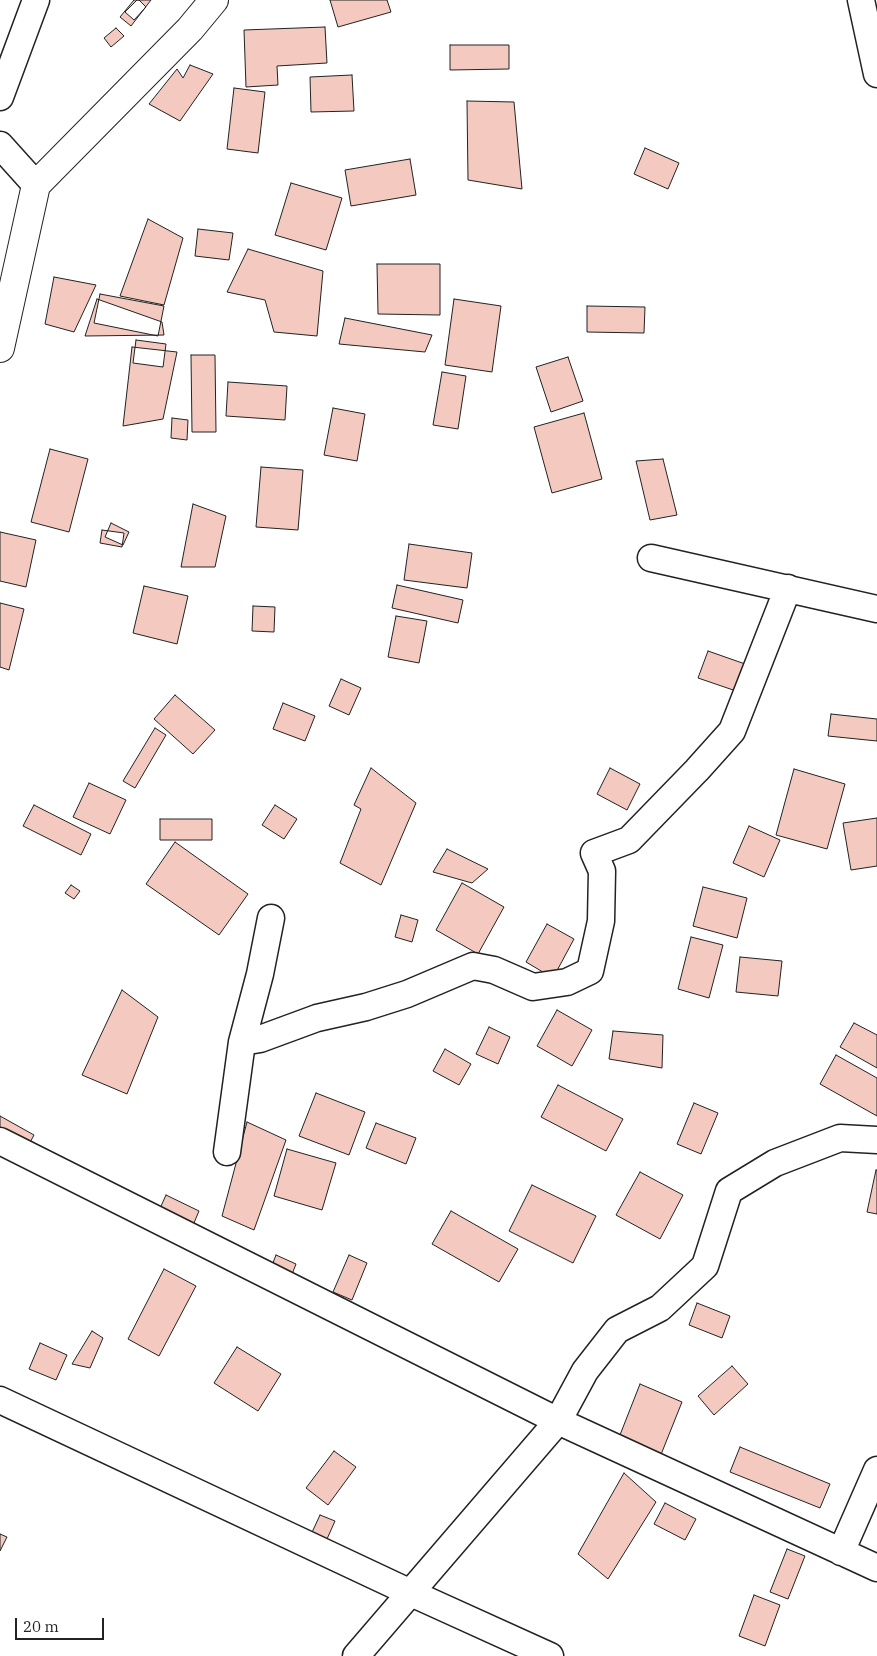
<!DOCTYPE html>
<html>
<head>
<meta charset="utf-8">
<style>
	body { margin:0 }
	#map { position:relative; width:877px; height:1656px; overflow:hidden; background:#fff; font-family:"IBM Plex Serif",serif }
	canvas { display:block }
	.scale { position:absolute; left:15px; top:1618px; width:89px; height:22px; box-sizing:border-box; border:2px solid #222; border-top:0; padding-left:6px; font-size:15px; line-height:18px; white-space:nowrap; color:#222; -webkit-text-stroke:4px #fff; paint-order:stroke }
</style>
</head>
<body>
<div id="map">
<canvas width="877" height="1656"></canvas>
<div class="scale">20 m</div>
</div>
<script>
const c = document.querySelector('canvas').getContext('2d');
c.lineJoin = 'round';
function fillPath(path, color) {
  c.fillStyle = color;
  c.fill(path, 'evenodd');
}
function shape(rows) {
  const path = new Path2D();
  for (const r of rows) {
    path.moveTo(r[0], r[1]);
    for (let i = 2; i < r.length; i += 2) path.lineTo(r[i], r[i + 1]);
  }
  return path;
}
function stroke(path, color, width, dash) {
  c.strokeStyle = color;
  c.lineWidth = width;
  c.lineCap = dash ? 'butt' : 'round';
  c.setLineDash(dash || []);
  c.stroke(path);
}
const building = shape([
	[134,0,151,0,131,26,120,17,134,0],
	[137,0,139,0,146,7,134,20,125,12,137,0],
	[330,0,387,0,391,12,338,27,330,0],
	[325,27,327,63,277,66,278,85,246,87,244,30,325,27],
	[116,28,124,36,111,47,104,38,116,28],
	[450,45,509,45,509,69,450,70,450,45],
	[190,65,213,74,180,121,149,104,177,69,183,78,190,65],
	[352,75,354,111,311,112,310,77,352,75],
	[234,88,265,92,258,153,227,149,234,88],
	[467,101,514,102,522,189,468,180,467,101],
	[645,148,679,163,668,189,634,174,645,148],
	[410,159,416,195,351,206,345,170,410,159],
	[291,183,342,198,326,250,275,235,291,183],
	[148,219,183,238,164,305,120,296,148,219],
	[198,229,233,233,229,260,195,256,198,229],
	[248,249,323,271,317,336,274,332,265,300,227,292,248,249],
	[377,264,440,264,440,315,378,314,377,264],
	[54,277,96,285,74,332,45,324,54,277],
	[100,294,164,306,158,336,94,323,100,294],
	[97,299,162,322,164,335,85,336,97,299],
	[454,299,501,306,492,372,445,365,454,299],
	[587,306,645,307,644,333,587,332,587,306],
	[345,318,432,335,425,352,339,344,345,318],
	[136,340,166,344,163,367,133,363,136,340],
	[132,347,177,352,163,419,123,426,132,347],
	[191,355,215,355,216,432,192,432,191,355],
	[568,357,583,401,551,412,536,367,568,357],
	[442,372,466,376,458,429,433,425,442,372],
	[228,382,287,386,285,420,226,416,228,382],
	[333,408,365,414,357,461,324,455,333,408],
	[584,413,602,479,552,493,534,427,584,413],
	[172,418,188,420,187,440,171,438,172,418],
	[50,449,88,459,69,532,31,522,50,449],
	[663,459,677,515,650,520,636,461,663,459],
	[261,467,303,470,298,530,256,527,261,467],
	[193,504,226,516,215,567,181,567,193,504],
	[111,523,129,532,123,545,105,537,111,523],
	[102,530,124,533,122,547,100,543,102,530],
	[0,532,36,540,26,587,0,581,0,532],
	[409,544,472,553,467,588,404,580,409,544],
	[397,585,463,600,458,623,392,608,397,585],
	[144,586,188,596,177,644,133,633,144,586],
	[0,603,24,609,9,670,0,667,0,603],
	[253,606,275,607,274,632,252,631,253,606],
	[396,616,427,621,419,663,388,657,396,616],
	[708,651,748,665,739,692,698,678,708,651],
	[341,679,361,688,349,715,329,706,341,679],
	[175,695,215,730,193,754,154,719,175,695],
	[283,703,315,716,305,741,273,729,283,703],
	[831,714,877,719,877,741,828,736,831,714],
	[155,728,166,735,135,788,123,781,155,728],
	[371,768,416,803,381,885,340,863,361,809,354,805,371,768],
	[610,768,640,784,627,810,597,794,610,768],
	[794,769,845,784,827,849,776,835,794,769],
	[89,783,126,800,110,834,73,817,89,783],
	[34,805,91,834,81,855,23,826,34,805],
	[275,805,297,819,284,839,262,825,275,805],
	[877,818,877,866,851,870,843,823,877,818],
	[160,819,212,819,212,840,160,840,160,819],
	[749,826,780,840,764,877,733,863,749,826],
	[175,842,248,894,219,935,146,884,175,842],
	[447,849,488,869,472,883,433,872,447,849],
	[462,883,504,907,478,954,436,930,462,883],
	[71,885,80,891,74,899,65,893,71,885],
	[703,887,747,898,737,938,693,926,703,887],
	[401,915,418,920,412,942,395,937,401,915],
	[547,924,574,939,553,978,526,962,547,924],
	[691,937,723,945,709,998,678,989,691,937],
	[740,957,782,961,778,996,736,992,740,957],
	[122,990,158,1017,127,1094,82,1075,122,990],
	[557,1010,592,1030,572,1066,537,1046,557,1010],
	[854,1023,877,1035,877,1068,840,1047,854,1023],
	[489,1027,510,1037,498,1064,476,1054,489,1027],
	[613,1031,663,1035,662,1068,609,1059,613,1031],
	[445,1049,471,1064,459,1085,433,1071,445,1049],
	[836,1055,877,1078,877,1116,820,1084,836,1055],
	[558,1085,623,1119,606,1151,541,1117,558,1085],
	[316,1093,365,1112,349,1155,299,1136,316,1093],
	[694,1103,718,1113,701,1154,677,1144,694,1103],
	[0,1116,34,1135,25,1152,0,1138,0,1116],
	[247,1122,286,1140,254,1230,222,1216,247,1122],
	[376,1123,416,1138,406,1164,366,1148,376,1123],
	[287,1149,336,1163,322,1210,274,1196,287,1149],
	[876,1170,877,1170,877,1214,867,1212,876,1170],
	[640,1172,683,1195,660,1239,616,1215,640,1172],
	[532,1185,596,1216,573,1263,509,1231,532,1185],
	[166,1195,199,1211,191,1230,157,1215,166,1195],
	[451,1211,518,1249,499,1282,432,1244,451,1211],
	[276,1255,296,1264,289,1282,269,1273,276,1255],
	[349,1255,367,1263,352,1300,333,1292,349,1255],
	[164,1269,196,1286,159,1356,128,1339,164,1269],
	[697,1303,730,1316,722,1338,689,1325,697,1303],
	[92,1331,103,1338,90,1368,72,1364,92,1331],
	[40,1343,67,1355,56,1380,29,1369,40,1343],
	[237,1347,281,1374,258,1411,214,1383,237,1347],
	[732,1366,748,1384,714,1415,698,1396,732,1366],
	[640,1384,682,1402,660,1457,618,1440,640,1384],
	[740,1447,830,1484,820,1508,730,1472,740,1447],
	[334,1451,356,1467,328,1505,306,1488,334,1451],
	[624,1473,656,1502,608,1579,578,1554,624,1473],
	[665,1503,696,1519,685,1540,654,1524,665,1503],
	[320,1515,335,1521,323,1548,308,1541,320,1515],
	[0,1534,7,1537,0,1551,0,1534],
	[787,1549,805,1556,788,1599,770,1592,787,1549],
	[754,1595,780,1605,765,1646,739,1636,754,1595]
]);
const minor = shape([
	[861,0,877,74],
	[0,97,36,0],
	[0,145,36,185],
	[651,558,877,609],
	[242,1042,260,1039,317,1018,366,1007,407,994,473,966,494,970,533,987,567,982,590,971,601,921,602,871,594,853,629,840,697,770,732,731,788,588],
	[0,1141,558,1421,877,1568],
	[227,1152,242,1042,260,974,271,918],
	[0,1400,411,1593,550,1656],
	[841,1552,877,1470],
	[356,1656,558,1421,585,1371,617,1330,660,1308,705,1266,729,1191,775,1163,840,1138,877,1140]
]);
const secondary = shape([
	[0,348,36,185,190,29,214,0]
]);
fillPath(building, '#f3c9c0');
stroke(building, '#222', 1);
stroke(minor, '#222', 29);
stroke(secondary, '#222', 30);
stroke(minor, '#fff', 26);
stroke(secondary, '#fff', 28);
</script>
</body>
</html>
